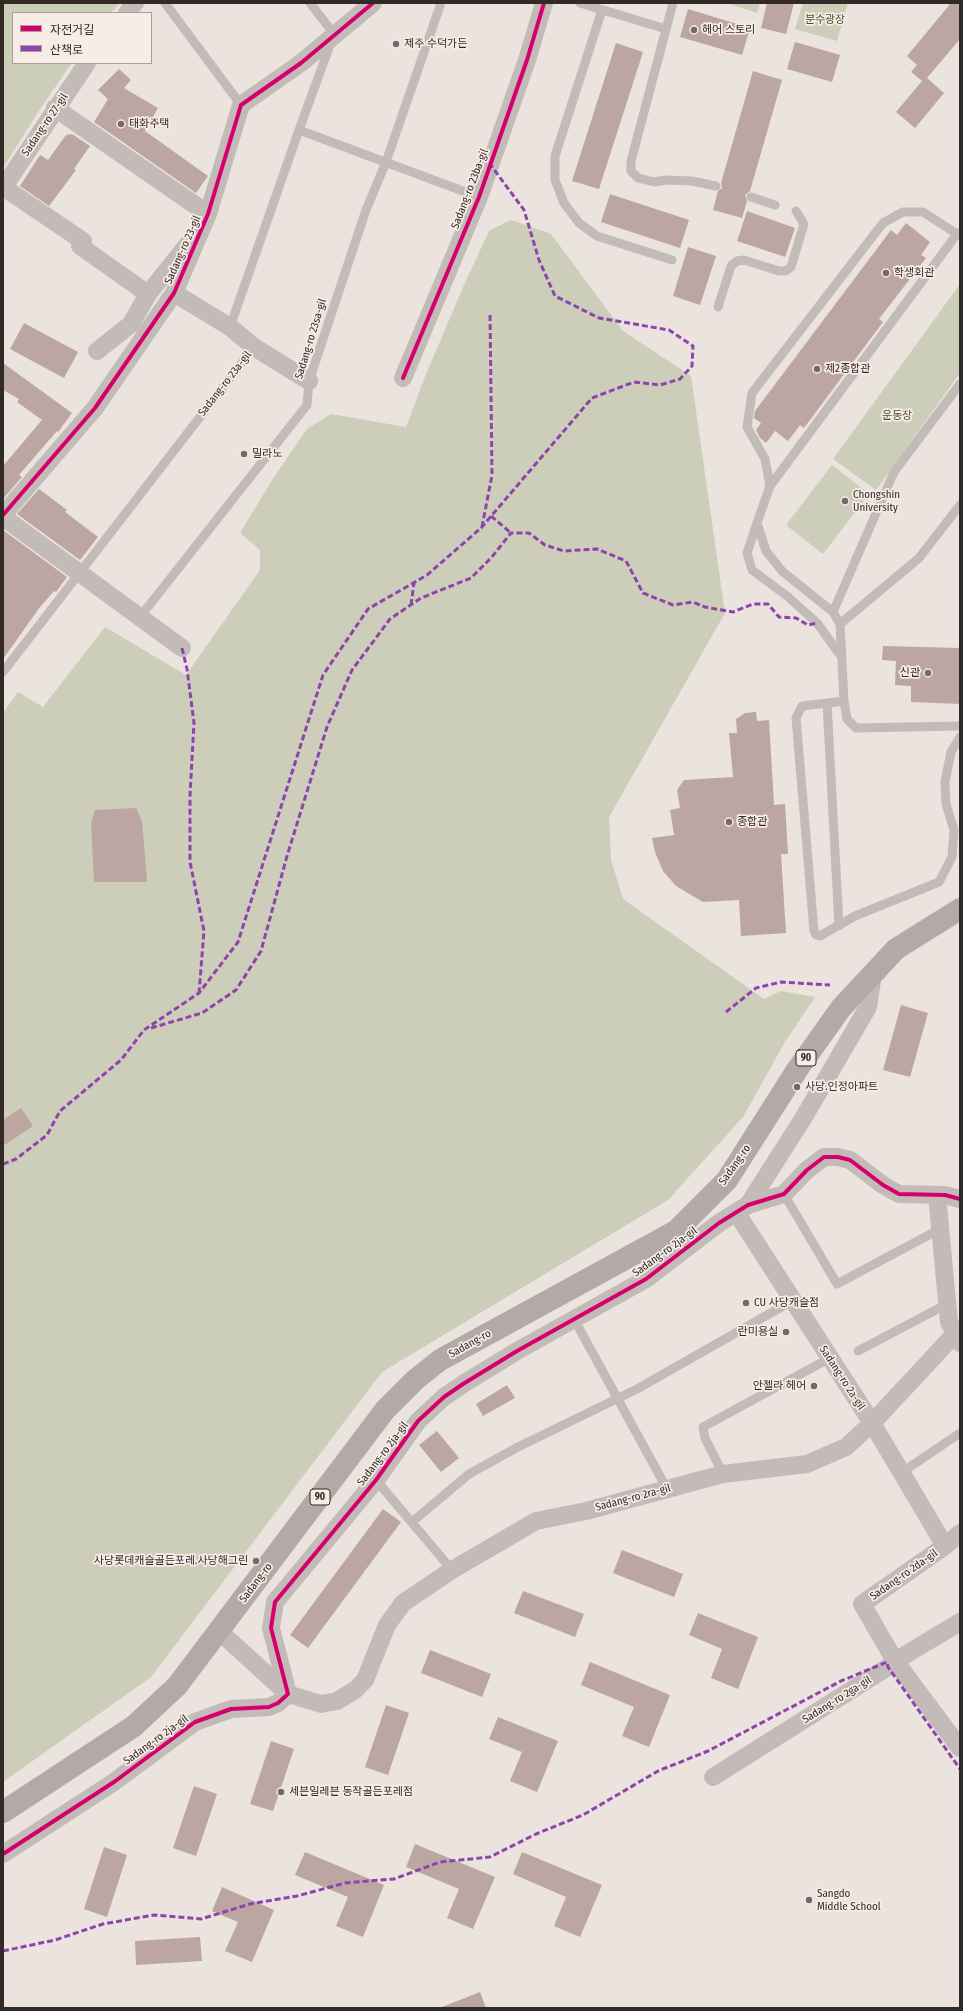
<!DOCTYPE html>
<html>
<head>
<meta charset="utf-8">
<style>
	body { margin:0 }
	#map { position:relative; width:963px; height:2011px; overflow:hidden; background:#eae3de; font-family:"Fira Sans Condensed","Noto Sans KR",sans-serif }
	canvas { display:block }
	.frame { position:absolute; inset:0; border:4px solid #332927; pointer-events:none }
	.legend { position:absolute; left:12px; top:12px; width:140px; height:52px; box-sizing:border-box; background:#f7ece6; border:1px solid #a99e9a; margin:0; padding:5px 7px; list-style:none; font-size:12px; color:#332927 }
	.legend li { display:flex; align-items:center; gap:8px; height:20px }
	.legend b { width:20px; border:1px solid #a99e9a }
</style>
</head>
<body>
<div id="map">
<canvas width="963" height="2011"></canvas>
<div class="frame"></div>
<ul class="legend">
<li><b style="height:5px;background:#d6006c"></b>자전거길</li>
<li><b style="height:5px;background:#8e44ad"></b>산책로</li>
</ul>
</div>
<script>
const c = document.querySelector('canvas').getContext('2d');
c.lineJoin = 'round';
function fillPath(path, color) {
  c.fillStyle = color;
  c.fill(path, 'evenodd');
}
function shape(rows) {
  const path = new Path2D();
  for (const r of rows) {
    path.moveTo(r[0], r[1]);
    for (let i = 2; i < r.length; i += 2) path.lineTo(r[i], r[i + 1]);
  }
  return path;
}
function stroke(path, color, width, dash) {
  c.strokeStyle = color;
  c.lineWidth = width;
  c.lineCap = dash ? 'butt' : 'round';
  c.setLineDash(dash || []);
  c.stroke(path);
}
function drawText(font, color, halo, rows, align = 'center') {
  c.font = font + ' "Fira Sans Condensed","Noto Sans KR",sans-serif';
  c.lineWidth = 3.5;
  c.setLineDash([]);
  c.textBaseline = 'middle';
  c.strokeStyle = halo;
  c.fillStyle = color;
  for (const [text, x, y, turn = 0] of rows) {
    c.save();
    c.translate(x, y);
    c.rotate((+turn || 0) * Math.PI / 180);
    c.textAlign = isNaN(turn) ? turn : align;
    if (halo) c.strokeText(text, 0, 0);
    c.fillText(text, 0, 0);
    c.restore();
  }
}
const green = shape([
	[3,3,120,3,111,13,13,13,13,63,72,63,44,103,3,168],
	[726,3,760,3,757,13],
	[803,3,848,3,837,41,795,29],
	[511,220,551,234,623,331,691,376,725,613,609,817,611,860,623,899,764,999,781,991,815,997,785,1042,743,1117,668,1200,382,1372,151,1677,3,1782,3,713,18,692,43,707,105,627,186,675,260,570,260,550,240,533,274,477,307,429,331,414,406,427,424,379,464,285,489,231],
	[960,284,960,373,876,490,833,459],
	[832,465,869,494,823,554,786,525]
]);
const building = shape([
	[767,3,794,3,786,34,761,28],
	[951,3,960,3,960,39,927,78,944,93,915,128,896,112,922,81,911,72,917,65,907,56],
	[688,9,750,28,742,55,680,37],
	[795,42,840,55,832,82,787,69],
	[616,43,643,52,599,189,572,181],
	[119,69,131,80,124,88,158,108,145,131,208,176,196,193,94,122,108,99,98,90],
	[753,71,782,80,750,191,745,195,747,201,742,218,713,210,718,191,722,188,721,183],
	[72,134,90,146,74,169,76,170,49,206,20,186,40,155,48,160,66,135],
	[610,194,689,220,680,248,601,222],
	[747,211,795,228,785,257,737,241],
	[906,223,930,242,921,255,926,258,879,319,883,322,804,428,800,425,788,441,775,431,766,443,760,438,756,430,761,423,754,418,755,411,891,230,897,235],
	[688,247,716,256,700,305,673,296],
	[24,323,78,352,64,378,10,349],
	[3,363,72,413,58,432,57,431,19,475,22,477,3,499,3,466,42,420,17,402,19,399,3,390],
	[39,489,67,510,65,512,98,537,80,560,17,514],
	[3,530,67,577,56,592,54,591,40,607,3,659],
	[883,646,960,648,960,704,911,702,911,686,895,685,896,661,882,660],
	[756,712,757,721,769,720,774,805,785,804,788,854,781,854,786,933,741,936,739,900,703,902,676,886,663,871,655,852,652,838,674,835,670,810,680,808,677,790,684,780,733,777,729,733,737,733,736,719,745,713],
	[136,808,142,821,147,882,94,882,91,823,95,810],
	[901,1005,928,1013,910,1077,883,1070],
	[21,1108,33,1126,3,1146,3,1120],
	[507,1385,515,1398,483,1416,476,1404],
	[437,1431,459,1458,441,1472,419,1445],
	[383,1509,401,1522,308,1648,290,1635],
	[622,1550,683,1574,674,1597,613,1573],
	[523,1591,584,1614,575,1637,514,1613],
	[698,1613,758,1637,738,1689,711,1678,722,1649,689,1635],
	[430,1650,491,1674,482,1697,421,1673],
	[590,1662,670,1695,649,1747,622,1736,634,1707,581,1685],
	[386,1705,409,1713,388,1775,365,1767],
	[498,1717,558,1741,537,1792,510,1781,522,1752,489,1739],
	[271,1741,294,1749,273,1811,250,1804],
	[194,1786,217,1794,196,1856,173,1848],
	[415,1844,495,1877,473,1929,447,1918,459,1889,406,1867],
	[104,1847,127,1855,107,1917,84,1909],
	[305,1852,384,1885,363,1937,336,1926,348,1897,295,1875],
	[522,1852,602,1885,580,1937,554,1926,566,1897,513,1874],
	[222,1887,274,1910,252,1962,225,1951,238,1922,212,1911],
	[200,1937,202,1961,136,1965,135,1941],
	[480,1992,486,2008,442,2008,442,2007]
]);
const service = shape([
	[165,3,241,105],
	[580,3,666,29],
	[673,3,631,161,631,171,638,178,654,182,666,180,692,181,716,186],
	[602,10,555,156,555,180,564,203,579,223,597,236,672,260],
	[299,130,479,197],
	[751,197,775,205],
	[957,234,923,212,903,212,883,223,752,393,747,427,765,459,770,486,757,523,766,551,782,571,833,612,840,624,844,701,847,719,856,728,960,726],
	[718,307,731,266,737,261,744,260,779,271,786,271,791,267,804,224,796,211],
	[230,327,299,130,334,34,310,3],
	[770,486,957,234,960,233],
	[757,523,747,553,752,570,787,596,817,623,841,656],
	[833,612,894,472,960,384],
	[140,617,307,405,309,381,366,210,386,162,441,3],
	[840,624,919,558,960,505],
	[3,672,254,347],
	[844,701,802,706,796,718,814,931,816,935,820,936,855,916,939,882,952,857,954,830,946,804,945,782,951,752,960,737],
	[827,703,839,926],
	[784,1194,837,1284,940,1229],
	[574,1319,667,1489],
	[858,1351,947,1304],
	[901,1473,960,1433],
	[723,1474,705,1438,703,1427,830,1358],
	[376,1480,452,1570],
	[412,1522,469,1474,518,1447,637,1389,792,1301]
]);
const minor = shape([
	[127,13,135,3],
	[55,108,208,214],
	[3,187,83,241,80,246,148,294,188,244],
	[3,188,87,63],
	[174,293,230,327,254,347,309,381],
	[97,351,131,324,148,294],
	[403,378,479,197,527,60,544,3],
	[3,515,95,408,174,293,208,214,241,105,301,63,373,3],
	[3,517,182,648],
	[937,1195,949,1322,960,1343],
	[748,1205,804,1117,868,1007,873,974],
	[736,1212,872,1423,945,1546],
	[960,1533,945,1546,862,1604,895,1661,960,1748],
	[219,1631,288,1694,321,1704,337,1701,355,1690,365,1680,387,1625,403,1603,452,1570,536,1521,586,1511,723,1474,807,1464,846,1447,872,1423,954,1335],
	[713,1777,888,1667,895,1661,960,1622],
	[3,1854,114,1782,195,1722,231,1709,269,1707,278,1703,288,1694,271,1628,275,1602,376,1480,418,1421,444,1397,463,1384,517,1351,646,1279,719,1223,748,1205,784,1194,807,1170,824,1157,838,1157,850,1160,883,1185,899,1194,945,1195,960,1199]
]);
const primary = shape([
	[3,1812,134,1726,177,1686,385,1410,415,1380,440,1360,676,1231,727,1180,797,1070,841,1008,896,949,960,909]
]);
const quiet = shape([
	[491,516,511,533],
	[482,527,492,475,490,313],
	[411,605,414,583],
	[182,648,187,669,194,723,190,795,190,862,204,931,199,993],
	[726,1012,756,988,781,982,830,985],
	[151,1028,202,1013,236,990,261,951,287,856,327,727,352,670,390,619,421,598,471,578,491,558,511,533,529,533,545,545,564,551,597,549,626,561,643,593,673,605,693,602,705,607,733,612,753,604,768,604,779,617,796,618,808,625,817,623],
	[3,1164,16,1159,47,1135,60,1111,121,1060,144,1030,199,993,238,942,323,675,368,609,427,575,481,528,592,398,634,382,660,385,680,379,692,366,693,346,669,330,599,318,555,296,539,260,524,210,490,164],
	[3,1951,55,1940,103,1924,154,1915,201,1919,250,1904,297,1896,345,1883,394,1879,440,1862,490,1857,536,1834,583,1815,658,1771,708,1751,841,1681,887,1662,888,1667,960,1769]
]);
const cycleway = shape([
	[403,378,479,197,527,60,544,3],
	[3,515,95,408,174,293,208,214,241,105,301,63,373,3],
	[3,1854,114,1782,195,1722,231,1709,269,1707,278,1703,288,1694,271,1628,275,1602,376,1480,418,1421,444,1397,463,1384,517,1351,646,1279,719,1223,748,1205,784,1194,807,1170,824,1157,838,1157,850,1160,883,1185,899,1194,945,1195,960,1199]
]);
const markers = [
	[694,30,4,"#736a67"],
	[396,44,4,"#736a67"],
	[121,124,4,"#736a67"],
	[886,273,4,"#736a67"],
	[817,369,4,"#736a67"],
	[244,454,4,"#736a67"],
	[845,501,4,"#736a67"],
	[928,673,4,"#736a67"],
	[729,822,4,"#736a67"],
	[797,1087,4,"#736a67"],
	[746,1303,4,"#736a67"],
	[786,1332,4,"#736a67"],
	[814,1386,4,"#736a67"],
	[256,1561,4,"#736a67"],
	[281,1792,4,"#736a67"],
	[809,1900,4,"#736a67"]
];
const shields = [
	[806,1058,20],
	[320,1497,20]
];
const shieldNames = [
	["90",806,1058],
	["90",320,1497]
];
const parkNames = [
	["분수광장",825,20],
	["운동장",897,416]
];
const poiNames = [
	["헤어 스토리",702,30],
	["제주 수덕가든",404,44],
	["태화주택",129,124],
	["학생회관",894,273],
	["제2종합관",825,369],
	["밀라노",252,454],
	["Chongshin",853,495],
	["University",853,508],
	["신관",920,673,"right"],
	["종합관",737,822],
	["사당.인정아파트",805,1087],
	["CU 사당캐슬점",754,1303],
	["란미용실",778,1332,"right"],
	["안젤라 헤어",806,1386,"right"],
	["사당롯데캐슬골든포레.사당해그린",248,1561,"right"],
	["세븐일레븐 동작골든포레점",289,1792],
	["Sangdo",817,1894],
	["Middle School",817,1907]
];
const streetNames = [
	["Sadang-ro 27-gil",45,125,-56],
	["Sadang-ro 23ba-gil",470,189,-69],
	["Sadang-ro 23-gil",183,250,-66],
	["Sadang-ro 23sa-gil",311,339,-73],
	["Sadang-ro 23a-gil",225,384,-52],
	["Sadang-ro",735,1165,-55],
	["Sadang-ro 2ja-gil",665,1252,-36],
	["Sadang-ro",470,1344,-29],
	["Sadang-ro 2a-gil",842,1378,57],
	["Sadang-ro 2ja-gil",383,1454,-53],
	["Sadang-ro 2ra-gil",633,1498,-15],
	["Sadang-ro 2da-gil",904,1575,-35],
	["Sadang-ro",256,1583,-53],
	["Sadang-ro 2ga-gil",837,1700,-32],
	["Sadang-ro 2ja-gil",156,1740,-36]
];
fillPath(green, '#cdceba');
fillPath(building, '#bca6a2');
stroke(service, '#c3bbb8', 9);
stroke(minor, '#c3bbb8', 18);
stroke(primary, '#b1aaa7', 22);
stroke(quiet, '#8e44ad', 3, [6, 3]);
stroke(cycleway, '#d6006c', 4);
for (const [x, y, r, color] of markers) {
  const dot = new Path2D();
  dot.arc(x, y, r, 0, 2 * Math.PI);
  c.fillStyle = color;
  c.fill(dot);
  stroke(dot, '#f7ece6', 1.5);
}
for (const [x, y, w] of shields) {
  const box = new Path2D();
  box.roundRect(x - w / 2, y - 8, w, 16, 3);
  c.fillStyle = '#f7ece6';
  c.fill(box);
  stroke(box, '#332927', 1);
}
drawText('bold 10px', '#332927', null, shieldNames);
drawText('11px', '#484e2e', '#f7ece6', parkNames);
drawText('11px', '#332927', '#f7ece6', poiNames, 'left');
drawText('11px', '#332927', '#f7ece6', streetNames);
</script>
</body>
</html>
